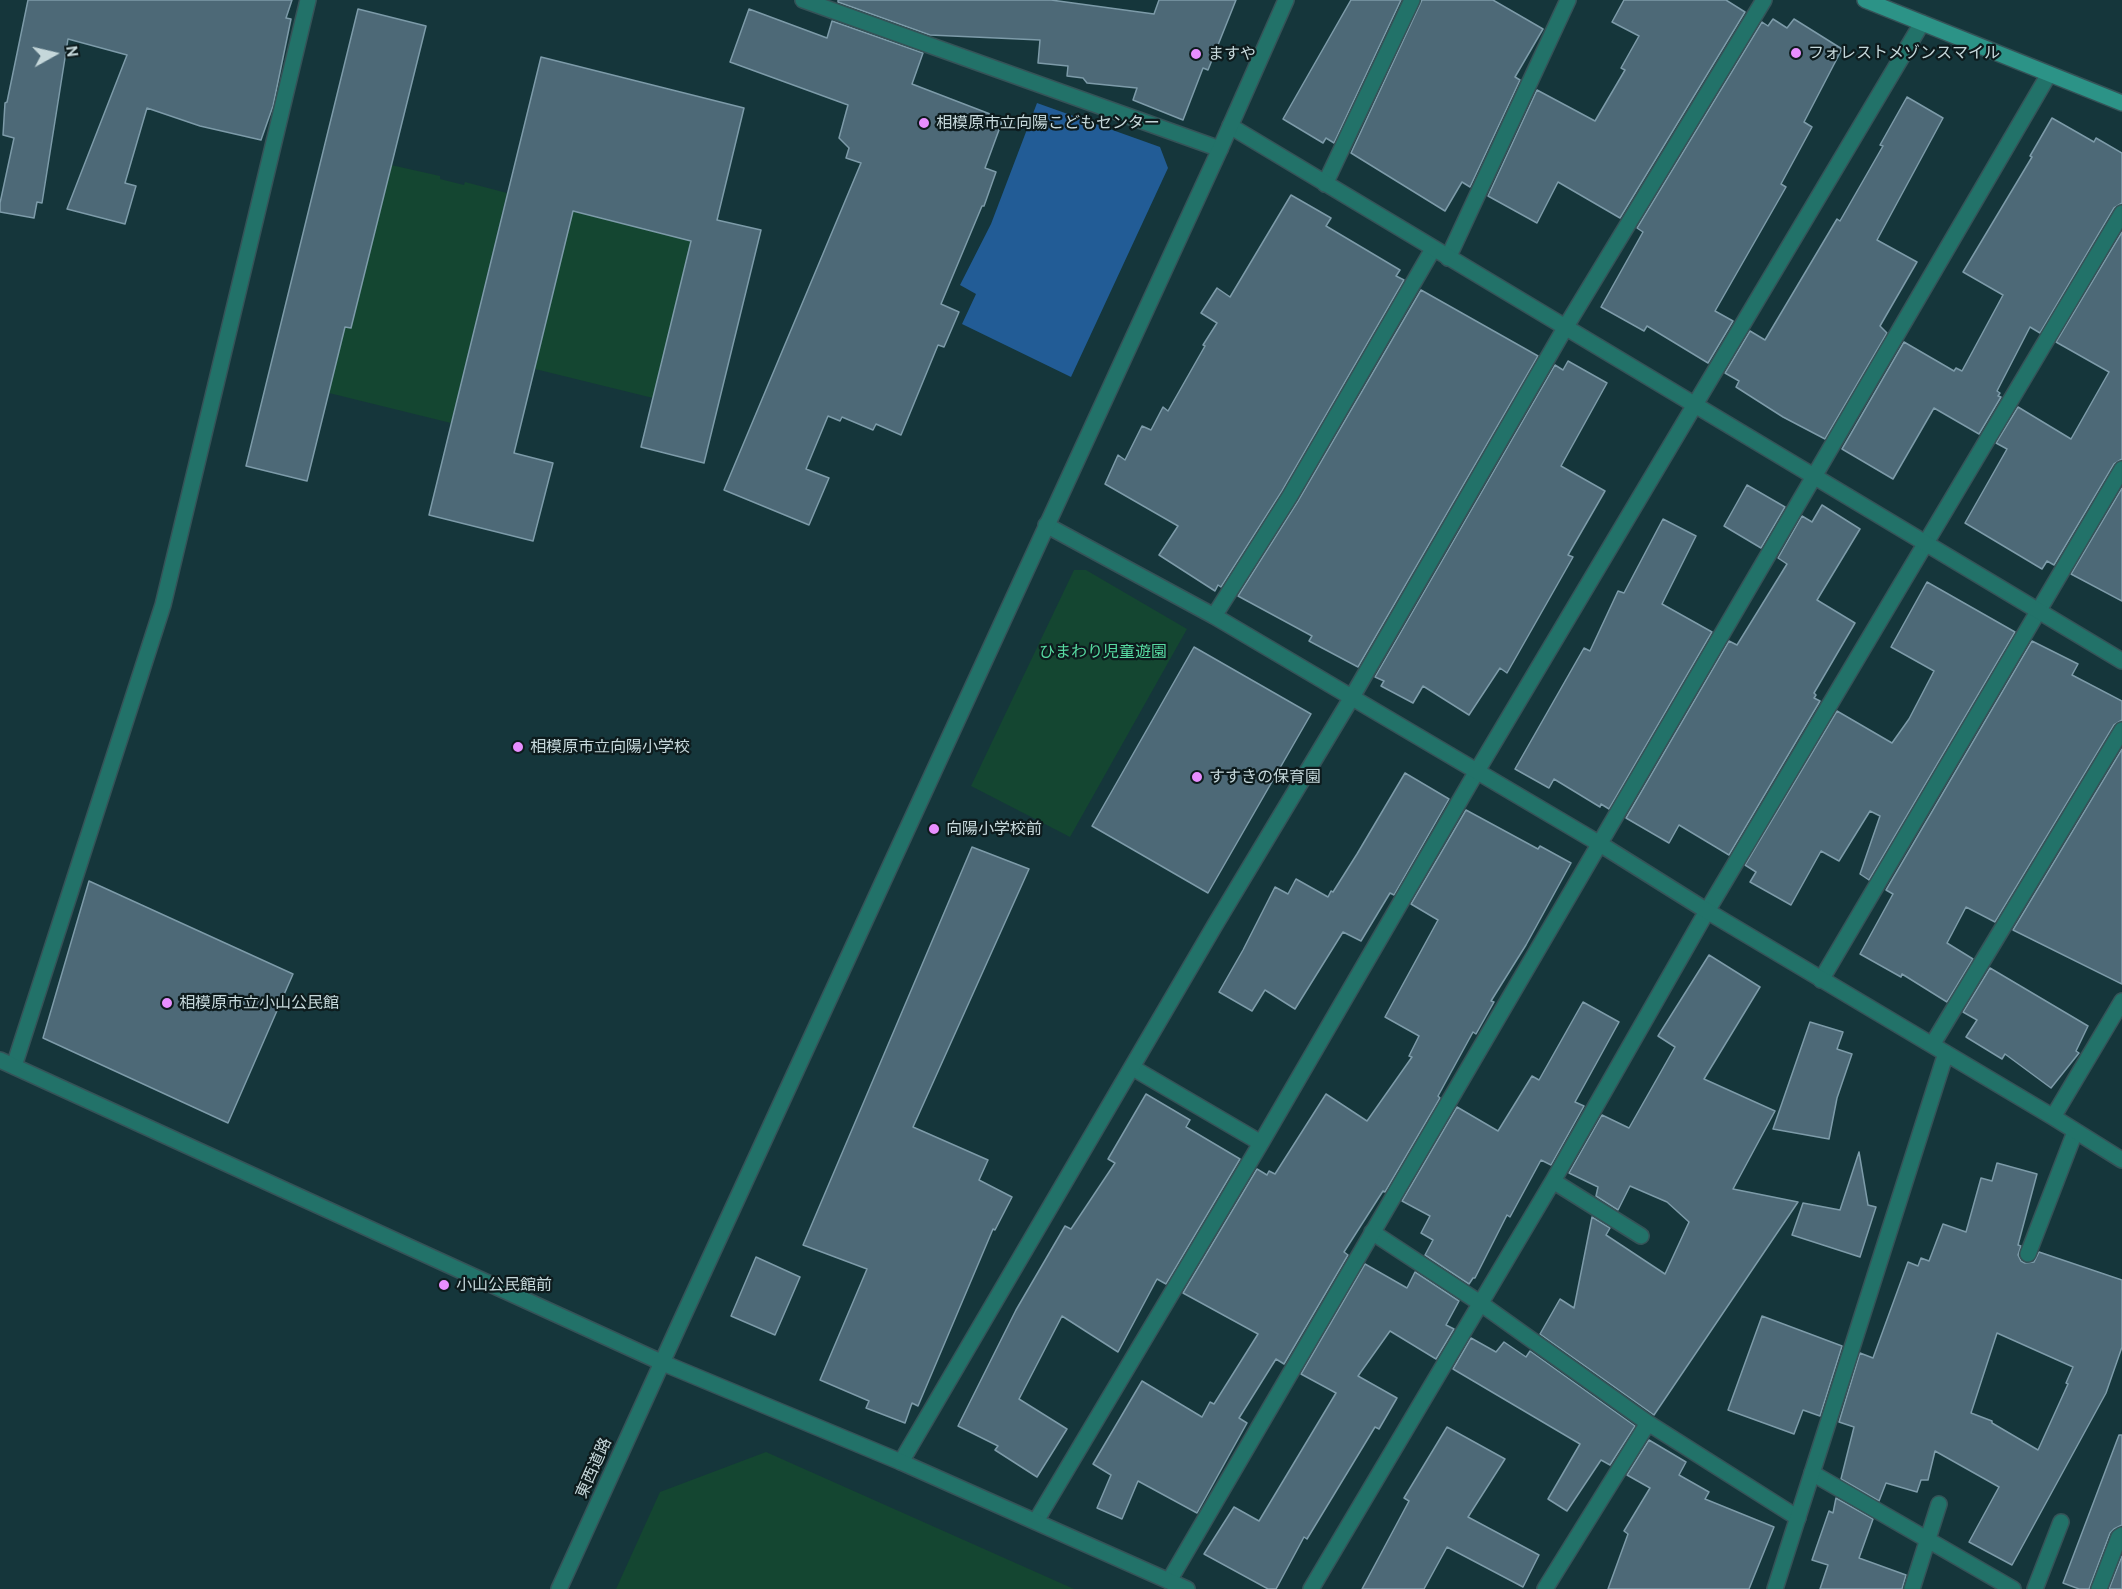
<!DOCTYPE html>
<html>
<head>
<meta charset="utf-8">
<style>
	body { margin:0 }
	#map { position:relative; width:2122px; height:1589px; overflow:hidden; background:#15363b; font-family:Cabin,sans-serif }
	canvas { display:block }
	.north { position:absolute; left:24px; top:24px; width:60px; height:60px; -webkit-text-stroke:4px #0d1b1d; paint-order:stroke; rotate:82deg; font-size:16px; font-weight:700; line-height:24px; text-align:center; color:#c5d7da }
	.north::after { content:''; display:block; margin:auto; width:21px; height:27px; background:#c5d7da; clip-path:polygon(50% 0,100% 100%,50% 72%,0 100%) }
</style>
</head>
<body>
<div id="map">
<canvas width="2122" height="1589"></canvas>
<div class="north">N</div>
</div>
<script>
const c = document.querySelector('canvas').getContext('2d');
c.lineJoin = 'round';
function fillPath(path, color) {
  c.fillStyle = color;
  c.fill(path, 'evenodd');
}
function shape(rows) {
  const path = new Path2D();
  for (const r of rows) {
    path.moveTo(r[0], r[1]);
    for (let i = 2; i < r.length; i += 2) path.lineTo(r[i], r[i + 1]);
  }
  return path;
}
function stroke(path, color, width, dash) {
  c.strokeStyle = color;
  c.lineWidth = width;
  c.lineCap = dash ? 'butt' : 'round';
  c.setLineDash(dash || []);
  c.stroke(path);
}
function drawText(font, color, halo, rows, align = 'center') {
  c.font = font + ' Cabin,"Noto Sans JP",sans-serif';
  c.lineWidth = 4.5;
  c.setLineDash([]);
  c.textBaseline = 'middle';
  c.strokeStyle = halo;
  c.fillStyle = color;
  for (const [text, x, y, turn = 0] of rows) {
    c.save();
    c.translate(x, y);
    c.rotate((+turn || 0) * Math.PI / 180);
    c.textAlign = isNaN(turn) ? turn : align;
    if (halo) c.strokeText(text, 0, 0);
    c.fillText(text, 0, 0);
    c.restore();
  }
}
const green = shape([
	[391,165,440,176,440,179,464,185,465,182,507,193,451,423,329,393,345,327,351,328],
	[573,211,691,241,653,398,535,369],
	[1074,570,1086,570,1187,629,1070,837,971,786],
	[766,1452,1074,1589,616,1589,660,1492]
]);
const water = shape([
	[1037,103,1160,147,1168,168,1071,377,962,324,976,294,960,285,991,224]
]);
const building = shape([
	[28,0,292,0,286,18,291,19,273,106,261,140,200,126,147,108,125,183,136,186,125,224,67,209,127,55,68,39,42,203,37,202,34,218,0,212,0,203,14,138,3,135,5,103,7,102,28,0],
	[838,0,1051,0,1154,14,1159,0,1236,0,1208,70,1203,68,1183,120,1133,100,1137,88,1087,83,1083,78,1067,76,1068,66,1038,63,1040,40,930,35,838,2,838,0],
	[1351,0,1401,0,1334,143,1326,138,1323,143,1283,119,1351,0],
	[1422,0,1493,0,1543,29,1515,77,1520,80,1470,187,1462,182,1445,211,1351,153,1422,0],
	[1624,0,1726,0,1745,12,1620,218,1558,182,1537,223,1488,196,1537,90,1595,121,1625,70,1621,68,1639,36,1612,22,1624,0],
	[358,9,426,26,351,328,345,327,307,481,246,466,358,9],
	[749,9,827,38,832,21,923,53,912,84,1003,119,985,168,996,172,984,206,982,206,941,304,959,312,944,347,938,345,901,435,876,424,873,430,842,417,840,421,828,416,806,469,829,478,809,525,724,490,861,163,846,158,849,148,839,138,848,105,730,62,749,9],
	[1773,19,1787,28,1794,19,1842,49,1804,122,1812,127,1781,184,1786,187,1715,311,1733,321,1708,363,1647,326,1644,331,1601,307,1643,232,1637,228,1762,22,1768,26,1773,19],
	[541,57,744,108,717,220,761,230,704,463,641,447,691,241,573,211,514,453,553,463,533,541,429,515,541,57],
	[1907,97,1943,118,1877,240,1917,262,1880,326,1887,333,1825,439,1783,417,1736,387,1739,381,1725,373,1750,331,1765,340,1837,219,1840,221,1883,146,1880,145,1907,97],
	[2052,118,2094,142,2096,138,2122,153,2122,203,2114,208,2040,333,2030,327,1997,391,2000,393,1998,396,2001,397,1979,434,1934,408,1893,479,1842,449,1904,342,1954,371,1956,368,1962,371,2003,295,1963,272,2032,157,2030,156,2052,118],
	[1291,195,1331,218,1326,226,1400,270,1396,276,1404,280,1282,491,1221,587,1218,585,1215,591,1159,555,1178,526,1105,484,1118,455,1125,460,1142,426,1151,430,1163,407,1168,411,1205,346,1203,345,1217,323,1201,313,1217,288,1230,297,1291,195],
	[2122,232,2122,459,2114,464,2054,565,2047,561,2042,569,1965,523,2007,449,1996,443,2018,407,2071,439,2109,372,2056,342,2122,232],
	[1421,290,1538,356,1358,667,1309,641,1312,636,1238,596,1298,501,1421,290],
	[1568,361,1607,383,1561,466,1605,491,1568,555,1573,557,1507,673,1500,668,1469,715,1423,686,1413,703,1381,686,1384,681,1375,677,1555,365,1563,370,1568,361],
	[1747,485,1785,507,1761,548,1724,526,1747,485],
	[2122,488,2122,601,2071,574,2122,488],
	[1822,505,1860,529,1817,600,1855,623,1814,693,1816,695,1814,698,1820,701,1729,855,1679,825,1669,843,1626,818,1729,641,1737,645,1787,564,1778,558,1802,516,1812,522,1822,505],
	[1663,519,1696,536,1662,604,1712,632,1609,809,1601,804,1600,807,1554,779,1549,788,1515,769,1584,648,1590,651,1618,591,1624,593,1663,519],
	[1927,582,2015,632,1869,880,1860,874,1880,816,1870,811,1839,861,1821,851,1791,905,1750,882,1756,872,1745,865,1837,711,1892,743,1909,719,1934,671,1891,647,1927,582],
	[2032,641,2078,664,2072,675,2122,701,2122,720,2114,725,1995,922,1966,907,1947,943,1973,959,1947,1002,1902,974,1901,977,1860,954,1893,894,1886,890,2032,641],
	[1194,647,1311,714,1208,893,1092,826,1194,647],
	[2122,749,2122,984,2013,930,2122,749],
	[1405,773,1449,799,1394,895,1390,893,1361,941,1343,932,1295,1009,1265,990,1252,1011,1219,992,1243,950,1275,887,1288,894,1296,879,1328,897,1331,891,1333,892,1357,854,1405,773],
	[1466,810,1538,849,1540,846,1571,863,1526,945,1491,1001,1494,1002,1476,1034,1473,1032,1438,1096,1440,1098,1385,1192,1383,1191,1344,1252,1348,1255,1284,1364,1276,1359,1239,1418,1247,1423,1197,1513,1138,1481,1122,1519,1097,1508,1111,1475,1093,1464,1142,1381,1202,1417,1210,1402,1214,1404,1258,1334,1183,1293,1257,1169,1267,1175,1269,1171,1275,1174,1326,1094,1367,1121,1412,1057,1409,1056,1419,1036,1385,1017,1438,920,1411,904,1466,810],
	[972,847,1029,869,913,1127,988,1160,979,1180,1012,1197,995,1230,993,1229,918,1406,912,1403,905,1423,866,1408,869,1401,820,1380,867,1269,803,1245,972,847],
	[89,881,293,974,228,1123,43,1038,89,881],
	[1709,955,1760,987,1704,1079,1775,1111,1733,1189,1798,1202,1654,1415,1540,1334,1560,1299,1574,1308,1592,1217,1610,1228,1606,1235,1665,1274,1689,1222,1667,1202,1630,1186,1618,1210,1596,1196,1598,1187,1569,1173,1602,1115,1629,1128,1675,1047,1658,1036,1709,955],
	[1990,968,2088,1026,2076,1051,2079,1053,2051,1088,2005,1054,2002,1059,1966,1037,1977,1020,1963,1012,1990,968],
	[1583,1002,1619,1022,1575,1102,1584,1106,1551,1165,1541,1160,1510,1217,1507,1215,1475,1278,1473,1278,1469,1284,1425,1255,1433,1240,1421,1233,1430,1216,1402,1201,1457,1107,1498,1131,1532,1076,1539,1080,1583,1002],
	[1810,1022,1843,1032,1837,1049,1852,1054,1837,1098,1829,1139,1773,1129,1810,1022],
	[1146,1094,1190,1120,1186,1127,1240,1159,1166,1284,1157,1279,1118,1352,1062,1316,1019,1399,1067,1429,1037,1477,995,1450,998,1446,958,1426,1016,1310,1065,1226,1071,1229,1115,1163,1108,1159,1146,1094],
	[1859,1152,1868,1205,1876,1207,1860,1257,1792,1235,1803,1203,1840,1210,1859,1152],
	[1997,1163,2037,1174,2018,1245,2021,1246,2018,1255,2021,1261,2025,1263,2034,1262,2039,1252,2122,1280,2122,1347,2106,1393,2012,1565,1969,1542,1999,1487,1935,1451,1928,1480,1921,1480,1917,1492,1886,1483,1879,1501,1841,1479,1854,1427,1839,1422,1860,1353,1873,1358,1908,1262,1918,1266,1921,1258,1929,1261,1943,1224,1966,1232,1981,1178,1992,1181,1997,1163],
	[1997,1333,2073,1367,2066,1383,2068,1384,2038,1450,1992,1423,1992,1421,1971,1413,1997,1333],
	[756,1257,800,1277,775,1335,731,1316,756,1257],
	[1365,1264,1407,1288,1415,1272,1459,1301,1446,1325,1454,1329,1436,1359,1390,1331,1358,1376,1397,1398,1379,1429,1375,1427,1307,1539,1304,1537,1276,1589,1268,1589,1204,1554,1234,1507,1259,1521,1336,1393,1301,1374,1365,1264],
	[1762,1316,1842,1346,1820,1416,1803,1410,1794,1434,1728,1410,1762,1316],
	[1471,1338,1496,1352,1504,1342,1526,1357,1530,1351,1635,1426,1610,1465,1601,1460,1567,1511,1548,1499,1580,1444,1453,1369,1471,1338],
	[1447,1427,1505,1459,1468,1517,1539,1555,1523,1587,1447,1547,1424,1589,1362,1589,1409,1501,1404,1498,1447,1427],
	[2119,1435,2122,1435,2122,1525,2114,1529,2110,1533,2089,1589,2079,1589,2063,1583,2119,1435],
	[1649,1440,1686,1462,1679,1475,1709,1492,1705,1499,1774,1527,1749,1589,1608,1589,1628,1534,1624,1531,1650,1488,1627,1475,1649,1440],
	[1836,1498,1873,1519,1859,1558,1906,1575,1902,1589,1820,1589,1828,1565,1812,1560,1829,1511,1833,1513,1836,1498],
	[2122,1556,2122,1589,2109,1589,2122,1556]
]);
const service = shape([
	[1325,184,1412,0],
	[1448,258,1568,0],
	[1214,616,1290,496,1433,249],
	[1821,980,2122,469],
	[1133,1068,1261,1143],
	[1553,1181,1641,1236],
	[1372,1232,1480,1303,1648,1423,1798,1518],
	[2028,1254,2075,1132],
	[1812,1473,2013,1589],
	[1036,1521,1261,1143,1477,771],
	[1311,1589,1553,1181,1707,911,2122,213],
	[1545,1589,1648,1423],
	[1912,1589,1939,1504],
	[2035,1589,2061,1522],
	[2099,1589,2119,1537,2122,1535]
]);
const minor = shape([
	[803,0,1220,149],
	[1230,126,2122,661],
	[1046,525,1214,616,1600,844,1707,911,2053,1117,2122,1160],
	[1477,771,1922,23],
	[1932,1045,2122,730],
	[14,1066,163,605,308,0],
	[2053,1117,2122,1001],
	[901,1462,1215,925,1352,697,1565,328,1764,0],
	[1169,1581,2049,74],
	[1775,1589,1946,1053]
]);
const tertiary = shape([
	[0,1060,663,1363,901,1462,1187,1589],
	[559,1589,680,1323,1220,149,1286,0]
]);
const secondary = shape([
	[1865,0,2122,103]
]);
const markers = [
	[1796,53,6,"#e88eff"],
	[1196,54,6,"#e88eff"],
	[924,123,6,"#e88eff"],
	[518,747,6,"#e88eff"],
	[1197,777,6,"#e88eff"],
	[934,829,6,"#e88eff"],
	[167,1003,6,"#e88eff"],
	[444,1285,6,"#e88eff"]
];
const poiNames = [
	["フォレストメゾンスマイル",1808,53],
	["ますや",1208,54],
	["相模原市立向陽こどもセンター",936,123],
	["相模原市立向陽小学校",530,747],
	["すすきの保育園",1209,777],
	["向陽小学校前",946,829],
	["相模原市立小山公民館",179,1003],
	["小山公民館前",456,1285]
];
const parkNames = [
	["ひまわり児童遊園",1103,652]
];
const streetNames = [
	["東西道路",594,1468,-66]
];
fillPath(green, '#144631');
fillPath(water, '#225c96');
fillPath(building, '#4d6977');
stroke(building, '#7d9ba9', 1.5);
stroke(service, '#355358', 18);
stroke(minor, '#355358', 18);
stroke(tertiary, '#355358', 18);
stroke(secondary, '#355358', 18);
stroke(service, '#227269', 15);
stroke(minor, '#227269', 15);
stroke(tertiary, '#227269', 15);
stroke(secondary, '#2c9387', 15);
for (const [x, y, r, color] of markers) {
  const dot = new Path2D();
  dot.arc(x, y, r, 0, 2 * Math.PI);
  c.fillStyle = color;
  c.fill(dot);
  stroke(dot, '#0d1b1d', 2);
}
drawText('16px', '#c5d7da', '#0d1b1d', poiNames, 'left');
drawText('16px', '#57daa1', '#0d1b1d', parkNames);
drawText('16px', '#c5d7da', '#0d1b1d', streetNames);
</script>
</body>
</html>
